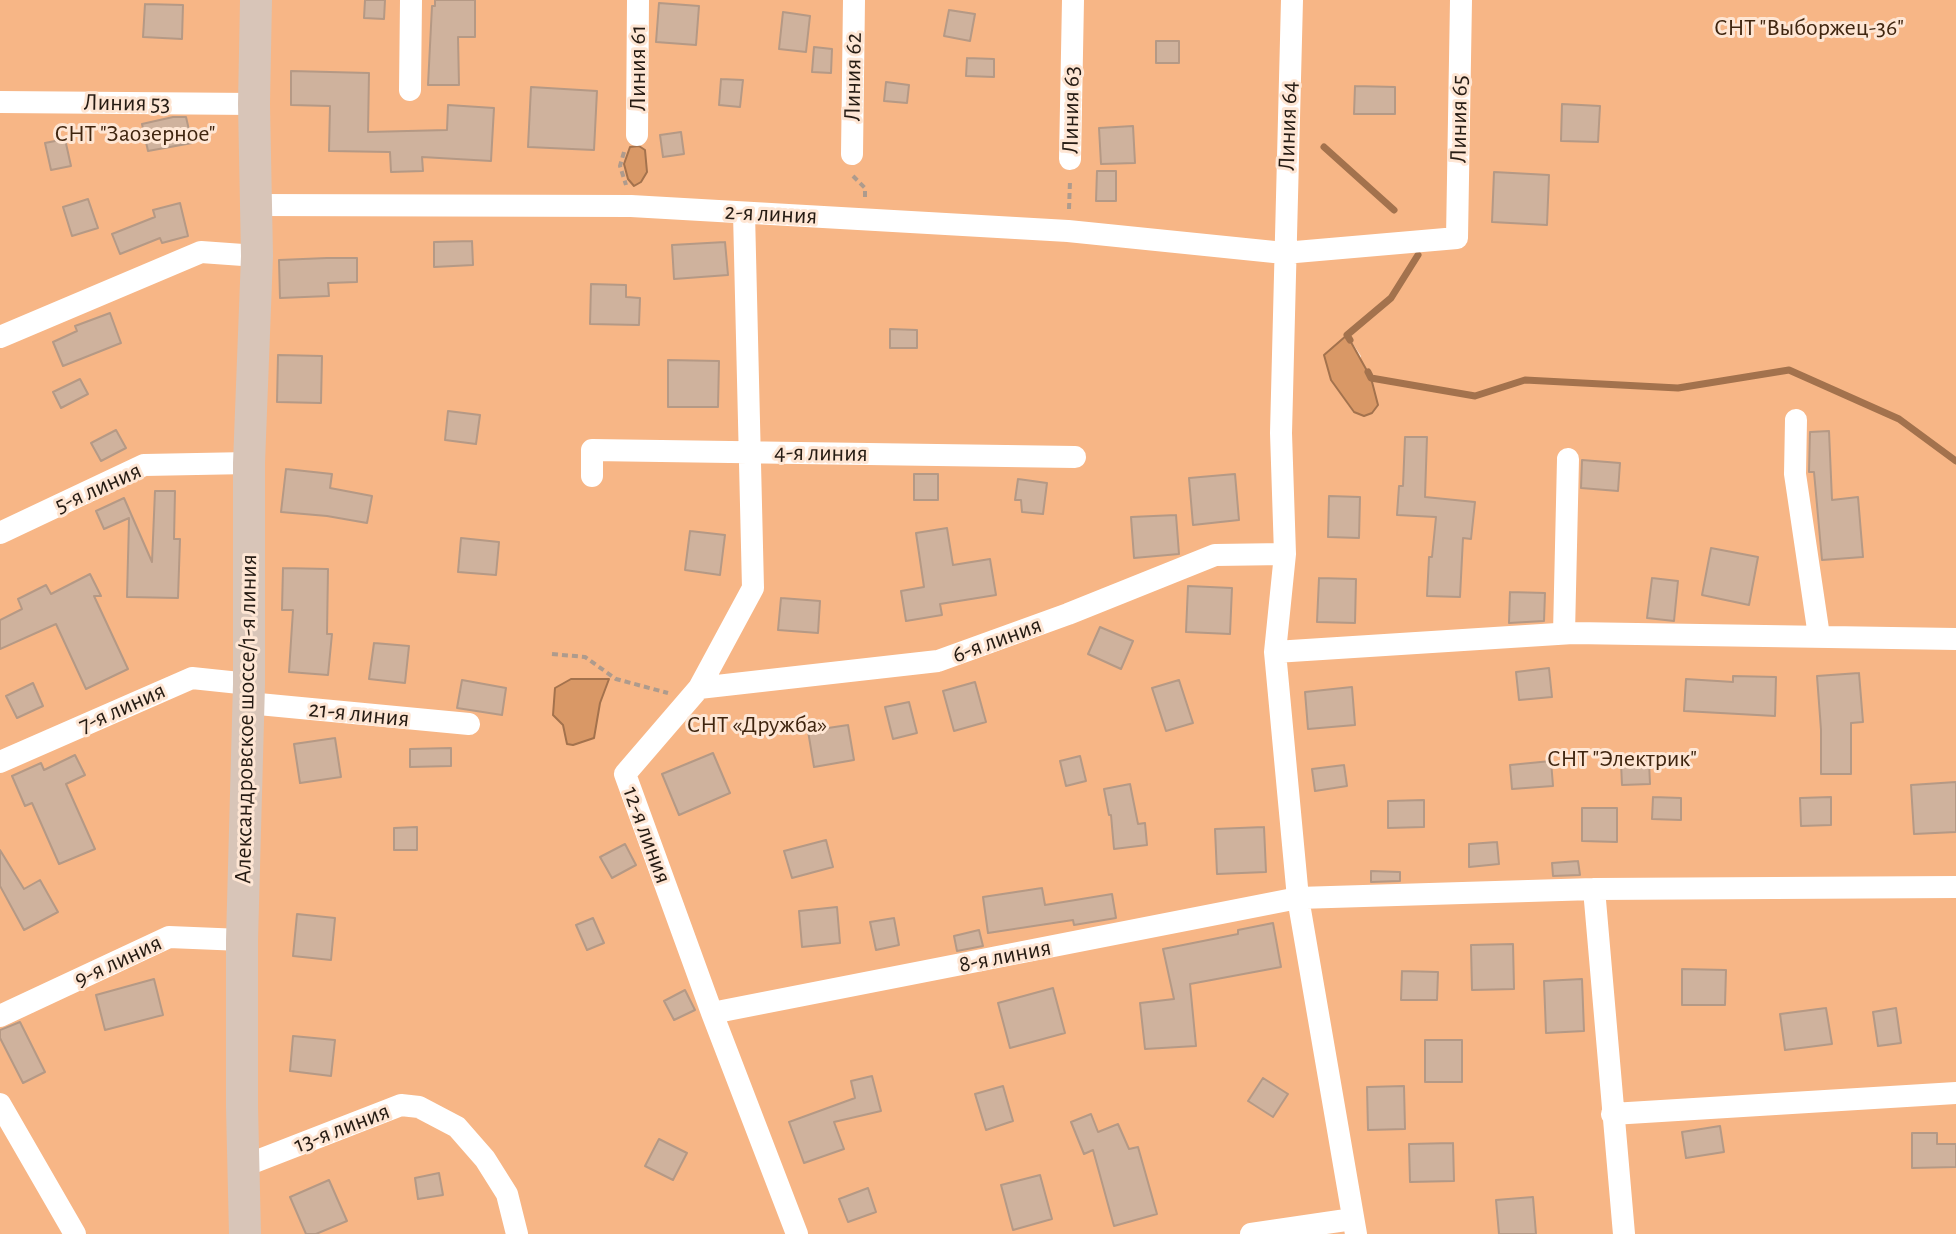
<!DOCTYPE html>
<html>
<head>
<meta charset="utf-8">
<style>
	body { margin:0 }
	canvas { display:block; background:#fee6d4 }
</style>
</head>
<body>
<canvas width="1956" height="1234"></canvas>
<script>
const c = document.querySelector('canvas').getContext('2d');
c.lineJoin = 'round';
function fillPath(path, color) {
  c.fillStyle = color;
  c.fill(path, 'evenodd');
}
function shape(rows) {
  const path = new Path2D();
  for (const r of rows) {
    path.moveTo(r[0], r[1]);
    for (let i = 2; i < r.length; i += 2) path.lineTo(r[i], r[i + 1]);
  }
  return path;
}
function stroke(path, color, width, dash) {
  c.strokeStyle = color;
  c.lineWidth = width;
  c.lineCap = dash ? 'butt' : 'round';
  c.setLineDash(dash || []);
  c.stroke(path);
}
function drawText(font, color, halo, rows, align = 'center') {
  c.font = font + ' "Alegreya Sans",sans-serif';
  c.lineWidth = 6;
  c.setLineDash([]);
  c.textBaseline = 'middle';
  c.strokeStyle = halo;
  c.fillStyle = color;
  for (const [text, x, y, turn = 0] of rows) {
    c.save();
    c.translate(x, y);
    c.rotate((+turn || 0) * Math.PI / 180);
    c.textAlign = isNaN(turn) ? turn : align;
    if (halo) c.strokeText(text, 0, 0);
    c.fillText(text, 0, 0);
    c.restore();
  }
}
const green = shape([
	[0,0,1956,0,1956,1234,0,1234],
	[1347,335,1361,356,1353,412,1331,380,1325,356]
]);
const water = shape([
	[639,146,645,150,647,172,641,182,634,186,628,179,624,164,630,147,639,146],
	[1347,335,1371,378,1378,405,1372,413,1364,416,1354,412,1331,380,1324,355,1347,335],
	[571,679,609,679,600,703,594,738,573,745,567,744,563,725,553,715,555,688,571,679]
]);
const stream = shape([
	[1324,147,1394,210],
	[1350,340,1347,335,1391,298,1418,255],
	[1368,372,1371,378,1475,396,1525,380,1678,388,1789,370,1899,419,1956,461]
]);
const building = shape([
	[365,0,385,0,384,19,364,18,365,0],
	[435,0,475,0,475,37,458,37,459,85,428,85,432,6,435,6,435,0],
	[659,3,699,6,696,45,656,42,659,3],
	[145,4,183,5,182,39,143,37,145,4],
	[949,10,975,14,970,41,944,36,949,10],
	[783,12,810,16,806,52,779,49,783,12],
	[1156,41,1179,41,1179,63,1156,63,1156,41],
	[814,47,832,49,831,73,812,72,814,47],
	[967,58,994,59,994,77,966,76,967,58],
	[291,71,369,73,368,132,447,130,448,105,494,108,491,161,422,157,423,171,391,172,390,152,329,151,330,106,291,105,291,71],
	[721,79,743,80,740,107,719,105,721,79],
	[886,82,909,85,907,103,884,101,886,82],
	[1355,86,1395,87,1395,114,1354,114,1355,86],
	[531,87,597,91,594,150,528,147,531,87],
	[1562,104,1600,106,1598,142,1561,141,1562,104],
	[173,117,186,117,192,143,148,151,142,124,173,117],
	[1133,126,1135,163,1101,164,1099,128,1133,126],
	[681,132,684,154,663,157,660,135,681,132],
	[65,139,71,166,51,170,45,143,65,139],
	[1097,171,1116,171,1116,201,1096,201,1097,171],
	[1494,172,1549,175,1547,225,1492,222,1494,172],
	[88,199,98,228,72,236,63,207,88,199],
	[180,203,188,236,162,243,160,238,120,254,112,234,155,217,153,210,180,203],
	[472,241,473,265,434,267,434,242,472,241],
	[725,242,728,275,674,279,672,245,725,242],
	[327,258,357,258,357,282,328,283,329,296,280,298,279,260,327,258],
	[591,284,626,285,626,297,640,298,639,325,590,324,591,284],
	[110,313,121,343,63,366,53,342,77,331,75,326,110,313],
	[890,329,917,330,917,348,890,348,890,329],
	[278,355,322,356,321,403,277,402,278,355],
	[668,360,719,361,718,407,668,407,668,360],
	[80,379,88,394,61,408,53,392,80,379],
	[448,411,480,415,476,444,445,440,448,411],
	[116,430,126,448,101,461,91,443,116,430],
	[1829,431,1832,500,1858,497,1863,557,1822,560,1814,472,1809,472,1810,432,1829,431],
	[1405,437,1427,437,1425,497,1475,502,1471,539,1463,538,1460,597,1427,596,1429,557,1432,557,1436,517,1397,515,1399,486,1403,486,1405,437],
	[1582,460,1620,463,1618,491,1581,488,1582,460],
	[286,469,332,474,330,488,372,496,367,523,327,516,281,512,286,469],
	[914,474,938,474,938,500,914,500,914,474],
	[1235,474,1239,520,1193,525,1189,478,1235,474],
	[1018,479,1047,483,1043,514,1022,512,1021,500,1015,500,1018,479],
	[155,491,175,491,174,539,180,539,178,598,127,597,129,518,104,529,96,511,124,498,152,562,155,491],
	[1329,496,1360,497,1359,538,1328,537,1329,496],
	[1176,515,1179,554,1134,558,1131,517,1176,515],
	[947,528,953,565,990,559,996,595,940,604,942,615,906,621,901,591,924,587,916,533,947,528],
	[690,531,725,535,720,575,685,570,690,531],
	[461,538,499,542,496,575,458,572,461,538],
	[1711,548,1758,557,1749,605,1702,595,1711,548],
	[283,568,328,569,327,634,332,634,328,675,289,672,293,610,282,610,283,568],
	[90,574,101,596,94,596,128,669,86,689,56,624,0,649,0,620,22,609,18,599,46,585,51,594,90,574],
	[1319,578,1356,579,1355,623,1317,622,1319,578],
	[1652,578,1678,581,1674,621,1647,618,1652,578],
	[1188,586,1232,588,1230,634,1186,632,1188,586],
	[1510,592,1545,593,1544,621,1509,623,1510,592],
	[781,598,820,601,818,633,778,630,781,598],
	[1100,627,1133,641,1121,669,1088,654,1100,627],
	[374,643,409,646,405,683,369,679,374,643],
	[1549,668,1552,697,1519,700,1516,672,1549,668],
	[1859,673,1863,722,1851,723,1851,774,1821,774,1821,730,1817,676,1859,673],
	[1733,676,1776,677,1775,716,1684,711,1686,679,1733,682,1733,676],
	[462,680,506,688,502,715,457,708,462,680],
	[1179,680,1193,723,1166,731,1152,688,1179,680],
	[975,682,986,722,954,731,943,691,975,682],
	[33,683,43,706,17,718,6,696,33,683],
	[1352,687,1355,725,1308,729,1305,692,1352,687],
	[909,702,917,733,893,739,885,707,909,702],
	[848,725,854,760,814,767,808,731,848,725],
	[335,738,341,777,300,783,294,744,335,738],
	[451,748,451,766,410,767,410,749,451,748],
	[713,753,730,793,679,815,662,774,713,753],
	[75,755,85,775,66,784,95,849,59,864,32,803,25,806,12,776,41,763,44,770,75,755],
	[1080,756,1086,781,1066,786,1060,761,1080,756],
	[1551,761,1553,786,1512,789,1510,765,1551,761],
	[1649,761,1650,784,1622,785,1621,763,1649,761],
	[1344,765,1347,786,1315,791,1312,769,1344,765],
	[1956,782,1956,832,1914,834,1911,785,1956,782],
	[1130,784,1138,824,1145,823,1147,845,1114,849,1111,815,1109,815,1104,789,1130,784],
	[1653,797,1681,798,1681,820,1652,819,1653,797],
	[1831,797,1831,825,1801,826,1800,798,1831,797],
	[1424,800,1424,827,1388,828,1388,801,1424,800],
	[1582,808,1617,808,1617,842,1582,841,1582,808],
	[417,827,417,850,394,850,394,828,417,827],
	[1264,827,1266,872,1217,874,1215,829,1264,827],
	[826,840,833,867,792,878,784,851,826,840],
	[1497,842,1499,864,1469,867,1469,844,1497,842],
	[625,844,636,865,612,878,600,857,625,844],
	[0,850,24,889,40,880,58,912,24,930,0,886,0,850],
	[1578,861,1580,875,1553,876,1552,863,1578,861],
	[1371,871,1400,872,1400,881,1371,882,1371,871],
	[1042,888,1045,905,1112,894,1116,918,1074,925,1073,920,988,933,983,897,1042,888],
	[837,907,840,943,802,947,799,911,837,907],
	[297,914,335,918,331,960,293,956,297,914],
	[593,918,604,943,587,950,576,925,593,918],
	[894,918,899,945,876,950,870,922,894,918],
	[1273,923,1281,967,1190,984,1196,1046,1145,1049,1140,1003,1174,999,1163,949,1238,934,1238,930,1273,923],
	[979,930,983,946,957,951,954,936,979,930],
	[1513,944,1514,989,1472,990,1471,945,1513,944],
	[1682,969,1726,970,1725,1005,1682,1005,1682,969],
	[1402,971,1438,972,1437,1000,1401,1000,1402,971],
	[154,979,163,1015,105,1030,96,995,154,979],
	[1582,979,1584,1031,1546,1033,1544,981,1582,979],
	[1053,988,1065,1033,1010,1048,998,1003,1053,988],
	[685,990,695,1010,674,1020,664,1001,685,990],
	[1826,1008,1832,1044,1785,1050,1780,1014,1826,1008],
	[1896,1008,1901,1043,1878,1046,1873,1012,1896,1008],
	[20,1022,45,1072,23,1083,0,1038,0,1030,20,1022],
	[293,1036,335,1040,331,1076,290,1071,293,1036],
	[1425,1040,1462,1040,1462,1082,1425,1082,1425,1040],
	[872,1076,881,1111,834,1122,844,1149,804,1163,789,1122,855,1098,851,1081,872,1076],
	[1263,1078,1288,1094,1273,1117,1248,1101,1263,1078],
	[1003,1086,1013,1121,986,1130,975,1094,1003,1086],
	[1404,1086,1405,1129,1368,1130,1367,1087,1404,1086],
	[1091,1114,1098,1132,1118,1124,1129,1149,1138,1147,1157,1214,1114,1226,1093,1150,1084,1154,1071,1122,1091,1114],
	[1720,1126,1724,1152,1686,1158,1682,1132,1720,1126],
	[1912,1133,1937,1133,1937,1144,1956,1144,1956,1167,1912,1168,1912,1133],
	[659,1139,687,1153,673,1180,645,1166,659,1139],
	[1453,1143,1454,1181,1410,1182,1409,1144,1453,1143],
	[439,1173,443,1195,418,1199,415,1178,439,1173],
	[1040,1175,1052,1219,1013,1230,1001,1185,1040,1175],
	[329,1180,347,1221,316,1234,306,1234,290,1197,329,1180],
	[868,1188,876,1212,848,1222,839,1199,868,1188],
	[1533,1197,1536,1234,1499,1234,1496,1200,1533,1197]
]);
const path = shape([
	[624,152,620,166,626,185],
	[853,176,865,188,865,198],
	[1069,209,1070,181],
	[552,654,585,657,616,679,668,693]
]);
const street = shape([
	[1292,0,1281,433,1285,554,1275,652,1298,898,1356,1234],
	[410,90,411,0],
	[0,102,254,104],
	[637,135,638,0],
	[852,154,854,0],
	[1070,159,1073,0],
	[256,205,631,206,1068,231,1284,253,1457,238,1461,0],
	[744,213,753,588,699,688,625,774,712,1013,797,1234],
	[0,337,201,252,257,256],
	[1796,420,1795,474,1819,636],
	[592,476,592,450,1075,457],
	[0,533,144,465,249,463],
	[1564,633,1568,459],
	[1275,652,1573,633,1956,639],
	[699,688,938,661,1068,614,1215,555,1285,554],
	[248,703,469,724],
	[0,762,192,678,249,684],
	[1594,889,1624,1234],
	[712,1013,1298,898,1594,889,1956,887],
	[0,1016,169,937,242,940],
	[0,1104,75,1234],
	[1612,1114,1956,1093],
	[244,1166,401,1105,419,1107,457,1127,485,1159,507,1194,517,1234],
	[1251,1234,1353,1219]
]);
const secondary = shape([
	[245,1234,242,1107,242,940,249,684,249,463,257,256,254,104,256,0]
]);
const parkNames = [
	["СНТ \"Выборжец-36\"",1809,28],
	["СНТ \"Заозерное\"",135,134],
	["СНТ «Дружба»",757,725],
	["СНТ \"Электрик\"",1622,759]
];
const streetNames = [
	["Линия 61",638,68,-90],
	["Линия 62",853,77,-89],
	["Линия 53",127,103,1],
	["Линия 63",1071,110,-89],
	["Линия 65",1459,119,-89],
	["Линия 64",1288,126,-88],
	["2-я линия",771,214,3],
	["4-я линия",821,453,1],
	["5-я линия",98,488,-24],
	["6-я линия",997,640,-20],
	["7-я линия",122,708,-24],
	["21-я линия",359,714,6],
	["Александровское шоссе/1-я линия",246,719,-89],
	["12-я линия",647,835,70],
	["8-я линия",1005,956,-11],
	["9-я линия",118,961,-25],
	["13-я линия",342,1128,-21]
];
fillPath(green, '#f7b686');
fillPath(water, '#d99866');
stroke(water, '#a3724d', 2);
stroke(stream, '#a3724d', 7);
fillPath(building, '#cfb29d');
stroke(building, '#b59985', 2);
stroke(path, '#ae9b8d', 4, [6, 4]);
stroke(street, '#fff', 22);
stroke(secondary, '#d8c5b8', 32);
drawText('24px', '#3f250f', '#fee6d4', parkNames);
drawText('24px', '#251b13', '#fee6d4', streetNames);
</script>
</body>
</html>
